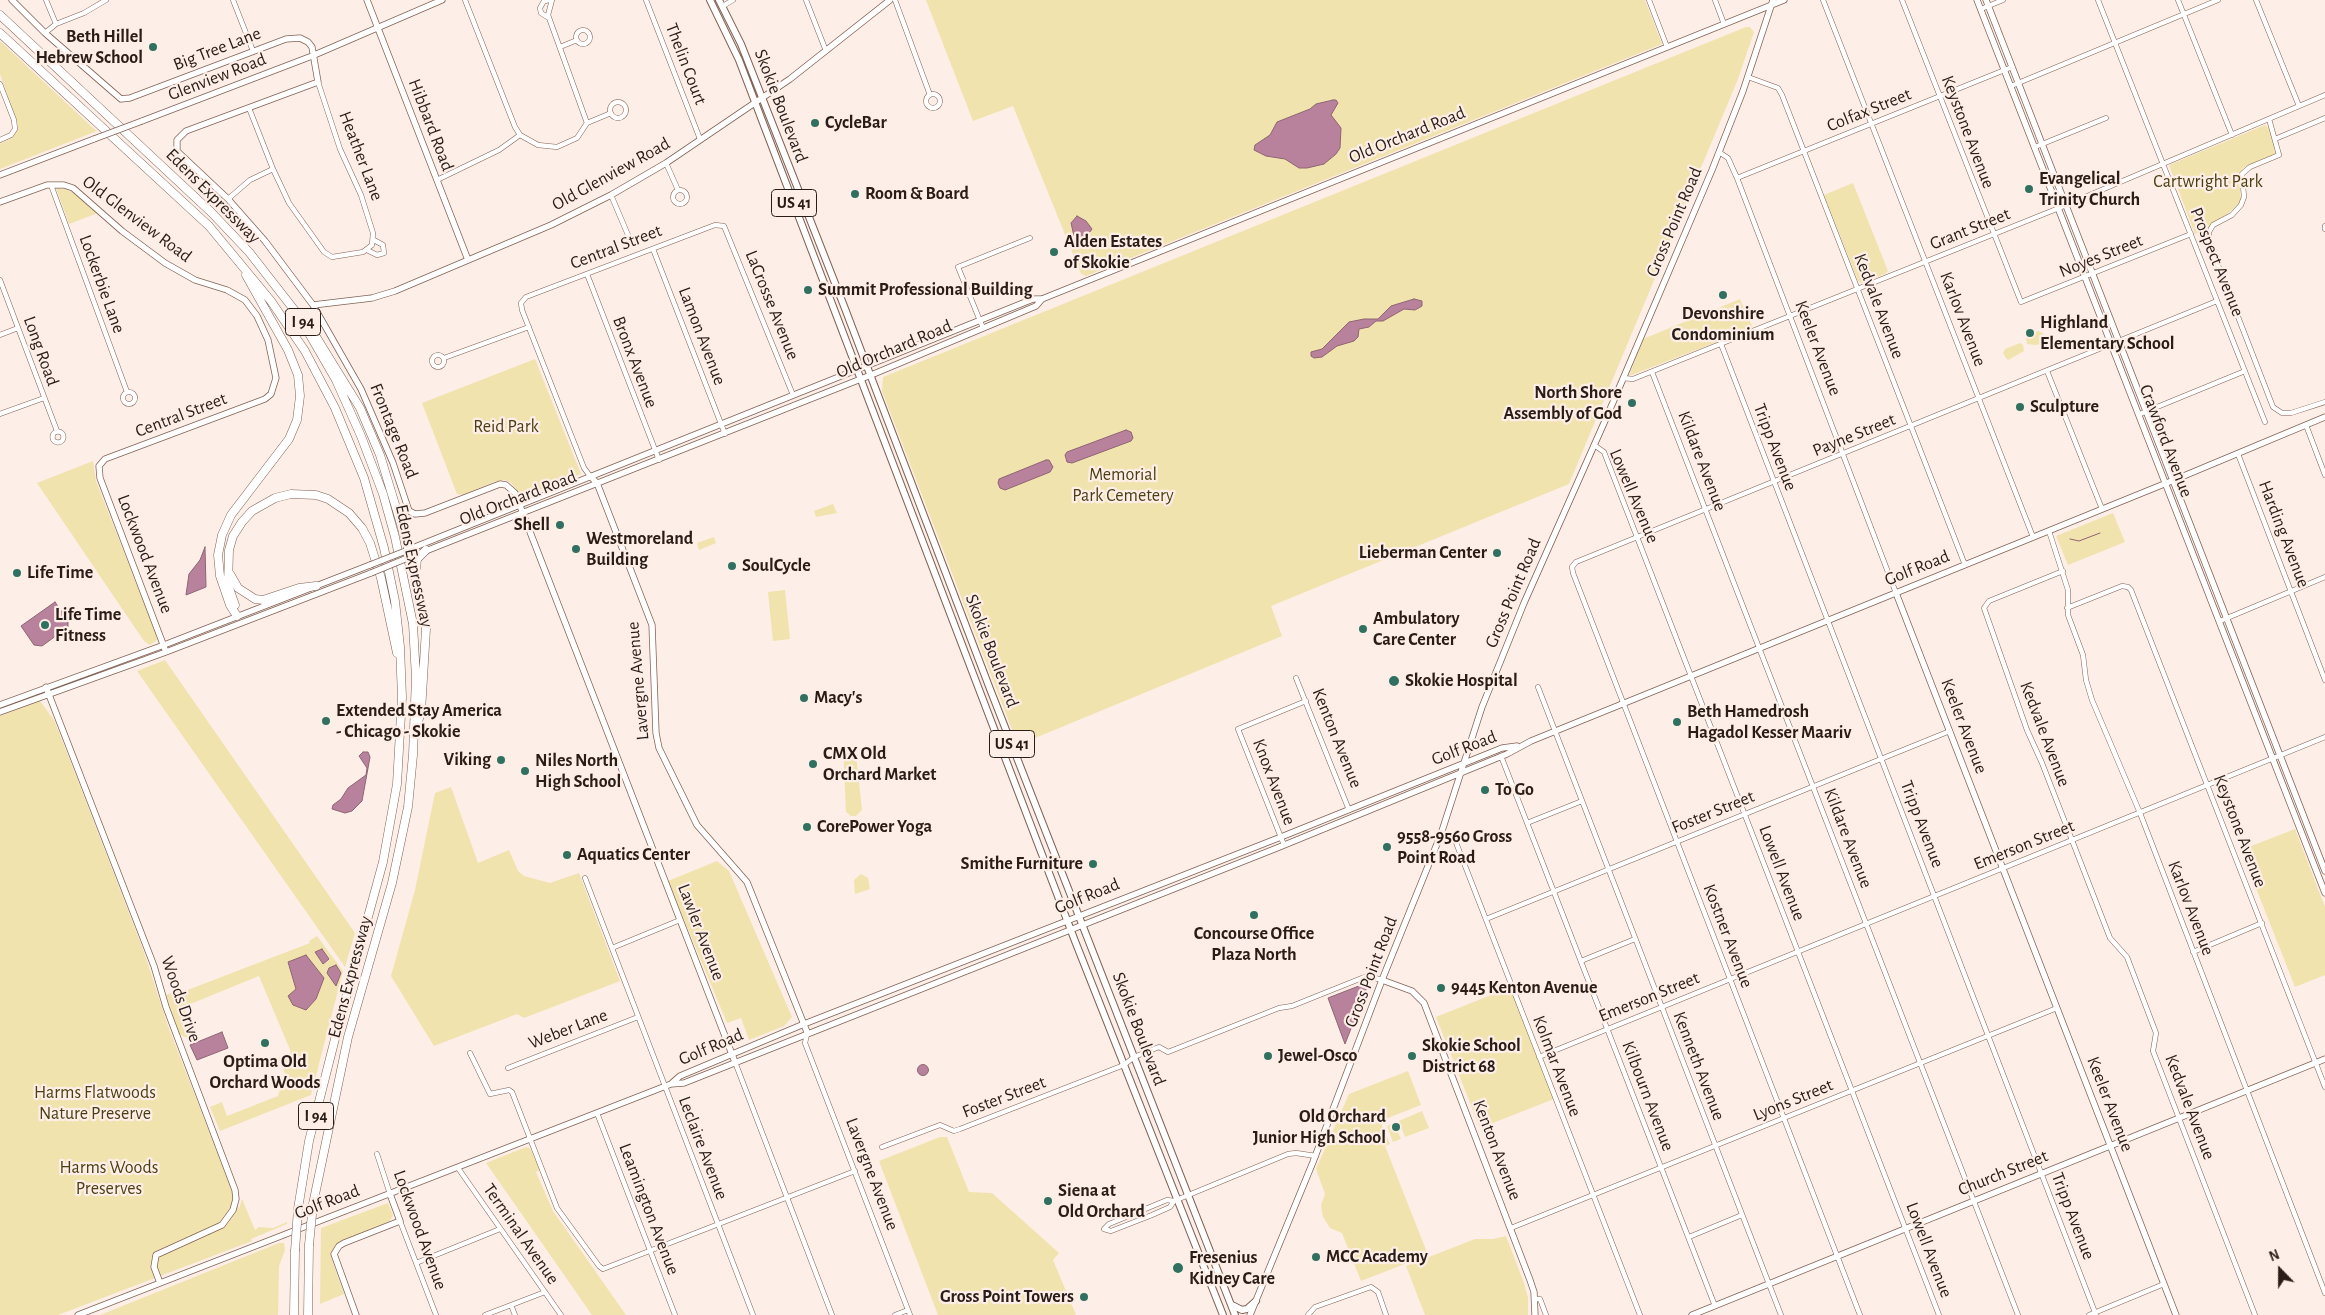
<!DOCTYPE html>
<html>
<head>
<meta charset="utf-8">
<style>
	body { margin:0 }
	#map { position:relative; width:2325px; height:1315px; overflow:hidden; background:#fdeee7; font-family:"Alegreya Sans",sans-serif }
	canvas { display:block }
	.north { position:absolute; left:2255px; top:1245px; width:50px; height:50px; -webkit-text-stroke:4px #fdeee7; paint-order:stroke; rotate:338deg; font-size:14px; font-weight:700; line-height:20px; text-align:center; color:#2a1d18 }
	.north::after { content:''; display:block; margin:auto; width:18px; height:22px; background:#2a1d18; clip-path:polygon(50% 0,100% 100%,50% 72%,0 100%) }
</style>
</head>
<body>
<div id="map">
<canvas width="2325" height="1315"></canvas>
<div class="north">N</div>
</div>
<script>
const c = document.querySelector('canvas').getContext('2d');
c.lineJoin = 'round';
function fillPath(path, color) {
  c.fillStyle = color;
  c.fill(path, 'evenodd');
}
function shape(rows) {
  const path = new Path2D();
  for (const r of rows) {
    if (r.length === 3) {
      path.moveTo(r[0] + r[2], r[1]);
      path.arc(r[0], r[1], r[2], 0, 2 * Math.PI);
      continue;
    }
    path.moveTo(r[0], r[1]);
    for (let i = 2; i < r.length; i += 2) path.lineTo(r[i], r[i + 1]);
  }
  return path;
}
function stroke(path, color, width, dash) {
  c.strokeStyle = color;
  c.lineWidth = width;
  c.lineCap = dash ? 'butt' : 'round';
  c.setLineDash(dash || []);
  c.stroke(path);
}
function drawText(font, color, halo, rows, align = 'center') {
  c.font = font + ' "Alegreya Sans",sans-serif';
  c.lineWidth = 4.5;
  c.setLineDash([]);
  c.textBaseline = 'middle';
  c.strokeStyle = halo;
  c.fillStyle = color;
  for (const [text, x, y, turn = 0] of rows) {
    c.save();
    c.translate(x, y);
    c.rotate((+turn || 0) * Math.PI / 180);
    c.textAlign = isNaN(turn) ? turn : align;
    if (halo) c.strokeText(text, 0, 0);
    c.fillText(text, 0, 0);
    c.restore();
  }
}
const green = shape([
	[926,0,1645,0,1662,44,1086,276,1081,274,1013,106,973,121],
	[1746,27,1750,27,1754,32,1738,79,1569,484,1271,606,1282,636,1018,745,882,391,883,377],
	[0,41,91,126,97,131,0,169,0,144,12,138,18,129,18,124,0,74],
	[2265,125,2269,128,2273,139,2275,154,2243,168,2239,176,2241,200,2239,204,2209,229,2195,234,2169,165],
	[1853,183,1888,271,1885,274,1861,283,1858,281,1824,195],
	[56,188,65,189,74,193,98,213,69,224],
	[1740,299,1753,328,1629,376,1643,339],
	[2038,331,2043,333,2045,341,2037,345,2027,344,2026,337],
	[2020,343,2023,345,2024,351,2008,360,2006,358,2003,353,2005,349],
	[535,359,581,474,525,496,520,494,510,482,505,480,494,482,463,495,457,494,422,403],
	[93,461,96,481,156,634,157,640,150,645,144,641,37,483],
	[833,504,837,513,816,517,814,511],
	[2113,513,2125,542,2068,565,2056,536],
	[714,537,716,543,699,550,697,543],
	[785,590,790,639,773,641,768,592],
	[165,660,355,933,345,967,137,671],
	[40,701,54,720,73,768,144,952,168,1026,239,1209,242,1199,255,1230,259,1227,273,1228,287,1222,287,1224,251,1239,252,1241,58,1315,0,1315,0,716],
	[855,745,862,810,856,816,851,816,846,812,843,746],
	[451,787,478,863,509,850,518,871,524,876,550,883,579,873,620,981,524,1018,517,1014,434,1046,391,976,415,890,435,793],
	[2295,829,2325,907,2325,975,2295,987,2241,850],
	[717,861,729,871,792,1017,784,1026,749,1040,741,1018,727,1023,668,881],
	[861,874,868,878,870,889,855,894,854,880],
	[317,936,343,971,311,1095,220,1131,210,1107,222,1102,227,1116,278,1096,285,1073,278,1058,291,1052,259,976,183,1007,188,1018,182,1021,185,1027,190,1025,194,1035,187,1038,179,1034,166,995,170,993,172,996,310,943,309,941],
	[1511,987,1554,1099,1480,1128,1436,1017],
	[1408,1071,1421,1105,1380,1121,1390,1144,1385,1146,1428,1255,1361,1281,1342,1233,1330,1228,1323,1217,1321,1205,1325,1194,1316,1169,1349,1094],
	[1422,1111,1429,1128,1405,1137,1399,1121],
	[1394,1123,1401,1139,1393,1142,1387,1126],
	[940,1137,947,1137,969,1192,992,1193,1059,1253,1053,1260,1076,1315,938,1315,879,1161],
	[526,1147,530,1148,540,1170,536,1172,553,1211,626,1315,592,1315,486,1163],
	[388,1203,393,1215,390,1221,339,1243,333,1249,331,1257,344,1294,320,1304,321,1228],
	[1506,1236,1524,1283,1528,1298,1528,1315,1425,1315,1406,1266,1475,1239,1493,1239],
	[279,1243,284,1243,285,1250,279,1266,278,1315,100,1315]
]);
const water = shape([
	[1333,100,1336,100,1338,103,1331,115,1341,128,1340,148,1336,154,1324,164,1307,168,1299,168,1285,159,1266,156,1254,150,1255,145,1270,135,1277,122,1310,109,1316,104,1333,100],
	[1077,216,1086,221,1092,229,1081,244,1074,236,1071,223,1077,216],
	[1414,299,1422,301,1422,306,1415,310,1404,309,1383,321,1376,321,1369,327,1359,329,1358,337,1354,341,1337,346,1322,357,1314,358,1311,356,1311,352,1322,349,1349,322,1364,319,1378,319,1391,306,1414,299],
	[1126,430,1131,432,1133,438,1131,441,1072,463,1067,462,1065,455,1067,452,1126,430],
	[1046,460,1049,460,1053,467,1050,472,1005,490,1000,488,998,483,999,479,1046,460],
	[205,547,206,587,186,595,189,574,200,560,205,547],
	[55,602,68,621,68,627,42,646,34,645,21,626,55,602],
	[363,752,368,752,370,757,362,801,352,811,345,813,332,809,333,805,341,799,348,788,366,775,367,768,359,756,363,752],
	[322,949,329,959,323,964,315,952,322,949],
	[306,955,324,978,316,999,306,1010,293,1005,288,996,296,989,288,962,306,955],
	[336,965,341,973,336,986,327,973,329,968,336,965],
	[1369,982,1345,1044,1328,998,1369,982],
	[222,1032,228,1048,197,1060,190,1045,222,1032],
	[923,1070,5.5]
]);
const stream = shape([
	[2070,539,2079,541,2100,533]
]);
const street = shape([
	[46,0,56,24],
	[233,0,253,51],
	[465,0,515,127,520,135,538,145,557,147,577,138,587,123,611,113],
	[552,0,548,15,587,123],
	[646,0,700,139],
	[806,0,826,51],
	[895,0,930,95],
	[1649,0,1667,47],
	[1715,0,1724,24],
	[1823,0,2033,537],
	[1902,0,2021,302,2191,234],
	[2098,0,2265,422],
	[2178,0,2232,135],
	[2256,0,2299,106],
	[723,6,733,0],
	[1981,9,2003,0],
	[549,18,541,13,540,8,544,1,550,0],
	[583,37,7],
	[45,33,56,24,84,13,106,0],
	[560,47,577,40],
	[1748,77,1778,88,1782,95,1965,565],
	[0,84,14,120,15,129,11,135,0,140],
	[2011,86,2218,0],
	[933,101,7],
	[618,110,8],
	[249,108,273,169,289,203,324,252,332,257,363,252,372,245,373,233,361,195,340,149,318,82],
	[2269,119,2279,155,2250,167,2242,174,2244,197,2241,205,2232,215,2213,225,2209,232,2209,242,2273,407,2282,413,2291,413,2325,402],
	[2275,139,2325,118],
	[2035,147,2106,118],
	[1719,152,1728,158,1737,178,1896,593],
	[666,163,678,190],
	[1737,178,2012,67],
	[437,180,499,150,520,135],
	[51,185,127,392],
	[680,197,7],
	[611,195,628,235],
	[228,199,250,180,273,169],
	[2325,226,2325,229],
	[653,249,725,434],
	[367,250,377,255,384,253,383,245,374,240],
	[587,274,659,460],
	[0,280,57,431],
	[983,328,958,267,1030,238],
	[0,335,18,328],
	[1721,344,2096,1315],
	[438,361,6],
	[444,358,529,327],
	[2047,371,2102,509],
	[1652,372,2018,1315],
	[1623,378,1633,379,2059,208,2325,95],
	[129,398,6],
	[0,414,44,398],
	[2140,414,2245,371],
	[2306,425,2325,475],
	[58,437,5.5],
	[1594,445,1604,452,1939,1315],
	[2238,454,2325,680],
	[590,476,584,468,522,310,521,303,526,297,715,225,724,226,793,395],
	[2049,531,2068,590,2068,615,2083,655,2086,680,2092,700,2140,813,2325,1293],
	[2063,571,1989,601,1984,608,2027,730,2042,763,2110,938,2127,957,2156,1033,2153,1051,2255,1315],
	[2067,608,2122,586,2128,587,2131,590,2325,1087],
	[2220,621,2325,577],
	[1296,678,1349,810],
	[1538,687,1781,1315],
	[1501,756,1715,1306],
	[1527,823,1582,801],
	[1441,834,1455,840,1640,1315],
	[1284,845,1238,729,1306,701],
	[585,878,753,1315],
	[1486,919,1950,731],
	[612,948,680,920],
	[2193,952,2262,923],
	[1581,961,1635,939],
	[807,1034,805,1043,910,1315],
	[470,1053,490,1094,509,1090,512,1092,557,1208,599,1266,603,1269,855,1171],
	[1539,1057,2325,737],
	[735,1062,832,1315],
	[508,1068,638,1017],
	[597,1113,675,1315],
	[882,1147,940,1125,954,1131,960,1129,1124,1065,1134,1057,1159,1047,1168,1052,1279,1008,1292,1006,1362,978,1368,976,1382,980],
	[377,1154,390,1194],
	[458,1168,561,1315],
	[400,1221,436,1315],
	[1511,1228,2057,1008],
	[1104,1229,1109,1224,1167,1200,1174,1201,1288,1154,1296,1153,1316,1156],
	[1104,1229,1111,1231,1152,1215,1170,1207,1174,1201],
	[1689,1237,1742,1215],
	[416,1263,500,1229],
	[1534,1299,1540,1299,1546,1315],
	[511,1305,515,1315],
	[485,1315,545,1292],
	[895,1315,908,1310],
	[1308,1315,1315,1307,1371,1287,1378,1292,1386,1315],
	[1860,1315,1573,573,1572,567,1576,562,2217,301],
	[2089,1315,2164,1284]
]);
const secondary = shape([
	[12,0,45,33,121,99,130,98,286,39,300,38,308,42,312,47,318,82,186,131,177,140,177,151,228,199,265,241,313,305,361,389,393,463,409,511,415,514,425,513,500,484,506,485,515,493,735,1062],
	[367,0,468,260],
	[1977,0,2325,893],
	[1986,0,2325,871],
	[142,121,312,56,442,0],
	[0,175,94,139],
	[0,202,47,185,64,185,73,188,122,231,165,263,195,280,227,290,245,300,257,316,268,340,276,378,271,394,265,399,105,459,99,466,100,478,166,652],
	[313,305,372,298,395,291,551,225,611,195,666,163,790,79,890,0],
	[590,476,597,483,652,625,656,733,659,748,697,825,747,882,807,1032],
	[405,551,1033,299,1042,299,1784,0],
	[408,558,876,373,1036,306,1042,299],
	[1896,593,2176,1315],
	[46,687,154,966,166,1007,235,1190,236,1199,233,1210,222,1225,156,1255,154,1267,160,1283],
	[0,705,164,645,370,565],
	[0,712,166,652,371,573],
	[1382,980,1412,991,1424,1003,1530,1280,1534,1292,1535,1315],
	[672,1083,680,1076,804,1024,1281,837,1502,748,1517,746],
	[78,1315,671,1084,684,1083,1277,848,1507,754,1531,741,2174,480,2325,417],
	[356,1315,334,1254,339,1246,344,1243,400,1221,390,1194],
	[1250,1315,1313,1162,1382,980,1441,834,1482,707,1524,603,1608,414,1712,170,1743,91,1773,0],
	[1692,1315,2325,1059]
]);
const primary = shape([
	[710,0,739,60,1075,941,1223,1315],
	[719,0,741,44,844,306,990,689,1235,1315],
	[1232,1305,1242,1310,1247,1309,1256,1301]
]);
const highway = shape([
	[0,15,211,212,249,252,299,316,336,380,361,436,383,494,395,537,413,624,416,678,413,755,408,807,392,883,348,1037,313,1204],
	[0,33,209,226,271,301,305,351,335,408,364,478,384,548,395,601,400,647,402,697,397,784,383,862,339,1023,309,1141,298,1209],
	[315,335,360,408,380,455,411,557,426,629,421,711,418,722],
	[416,568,417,559,426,550],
	[230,574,238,588,255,599,263,600,299,588,316,586],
	[235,605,228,585,229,550,233,536,242,522,252,511,275,498,291,494,316,495,328,499,349,513,362,528,370,543,381,578,397,653],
	[237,616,230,605,220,576,218,555,222,535,231,515,289,439,297,420,300,396,298,375,288,350,246,275],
	[294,1315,295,1251],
	[308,1315,309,1245]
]);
const secondaryBridge = shape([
	[94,139,142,121],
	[370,565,403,552],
	[371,573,405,559]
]);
const highwayBridge = shape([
	[309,1245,313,1204],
	[295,1251,298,1209]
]);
const markers = [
	[153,47,5,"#2f7060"],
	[815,123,5,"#2f7060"],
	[2029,189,5,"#2f7060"],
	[855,194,5,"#2f7060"],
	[1054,252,5,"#2f7060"],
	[808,290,5,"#2f7060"],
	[1723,295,5,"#2f7060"],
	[2030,333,5,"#2f7060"],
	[1632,403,5,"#2f7060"],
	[2020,407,5,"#2f7060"],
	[560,525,5,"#2f7060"],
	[576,549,5,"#2f7060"],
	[1497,553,5,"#2f7060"],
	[732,566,5,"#2f7060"],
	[17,573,5,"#2f7060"],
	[45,625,5,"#2f7060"],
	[1363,629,5,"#2f7060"],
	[1394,681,6,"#2f7060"],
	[804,698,5,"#2f7060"],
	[326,721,5,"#2f7060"],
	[1677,722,5,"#2f7060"],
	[501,760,5,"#2f7060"],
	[813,764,5,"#2f7060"],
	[525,771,5,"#2f7060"],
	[1485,790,5,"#2f7060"],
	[807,827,5,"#2f7060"],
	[1387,847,5,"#2f7060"],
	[567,855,5,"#2f7060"],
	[1093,864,5,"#2f7060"],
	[1254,915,5,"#2f7060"],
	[1441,988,5,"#2f7060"],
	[265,1043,5,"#2f7060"],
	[1268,1056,5,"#2f7060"],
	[1412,1056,5,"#2f7060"],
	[1396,1127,5,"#2f7060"],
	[1048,1201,5,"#2f7060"],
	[1316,1257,5,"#2f7060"],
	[1178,1268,6,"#2f7060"],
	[1084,1297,5,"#2f7060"]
];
const shields = [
	[794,203,45],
	[303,322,35],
	[1012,744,45],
	[316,1116,35]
];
const shieldNames = [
	["US 41",794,203],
	["I 94",303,322],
	["US 41",1012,744],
	["I 94",316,1116]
];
const poiNames = [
	["Beth Hillel",143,37,"right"],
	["Hebrew School",143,58,"right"],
	["CycleBar",825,123],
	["Evangelical",2039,179],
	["Trinity Church",2039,200],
	["Room & Board",865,194],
	["Alden Estates",1064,242],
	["of Skokie",1064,263],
	["Summit Professional Building",818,290],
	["Devonshire",1723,314,"center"],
	["Condominium",1723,335,"center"],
	["Highland",2040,323],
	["Elementary School",2040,344],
	["North Shore",1622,393,"right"],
	["Assembly of God",1622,414,"right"],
	["Sculpture",2030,407],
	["Shell",550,525,"right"],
	["Westmoreland",586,539],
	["Building",586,560],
	["Lieberman Center",1487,553,"right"],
	["SoulCycle",742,566],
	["Life Time",27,573],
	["Life Time",55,615],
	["Fitness",55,636],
	["Ambulatory",1373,619],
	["Care Center",1373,640],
	["Skokie Hospital",1405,681],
	["Macy's",814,698],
	["Extended Stay America",336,711],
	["- Chicago - Skokie",336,732],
	["Beth Hamedrosh",1687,712],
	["Hagadol Kesser Maariv",1687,733],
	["CMX Old",823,754],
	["Orchard Market",823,775],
	["Viking",491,760,"right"],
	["Niles North",535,761],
	["High School",535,782],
	["To Go",1495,790],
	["CorePower Yoga",817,827],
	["9558-9560 Gross",1397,837],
	["Point Road",1397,858],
	["Aquatics Center",577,855],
	["Smithe Furniture",1083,864,"right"],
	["Concourse Office",1254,934,"center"],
	["Plaza North",1254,955,"center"],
	["9445 Kenton Avenue",1451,988],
	["Skokie School",1422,1046],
	["District 68",1422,1067],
	["Jewel-Osco",1278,1056],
	["Optima Old",265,1062,"center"],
	["Orchard Woods",265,1083,"center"],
	["Old Orchard",1386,1117,"right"],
	["Junior High School",1386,1138,"right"],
	["Siena at",1058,1191],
	["Old Orchard",1058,1212],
	["MCC Academy",1326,1257],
	["Fresenius",1189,1258],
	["Kidney Care",1189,1279],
	["Gross Point Towers",1074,1297,"right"]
];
const streetNames = [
	["Big Tree Lane",217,49,-21],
	["Thelin Court",686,64,69],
	["Glenview Road",217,77,-21],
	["Skokie Boulevard",781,106,69],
	["Colfax Street",1869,110,-22],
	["Hibbard Road",431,125,69],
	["Keystone Avenue",1968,132,69],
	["Old Orchard Road",1407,135,-22],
	["Heather Lane",361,156,69],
	["Old Glenview Road",611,174,-29],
	["Edens Expressway",213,196,45],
	["Old Glenview Road",137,219,37],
	["Gross Point Road",1674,222,-67],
	["Grant Street",1970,229,-22],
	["Central Street",616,247,-21],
	["Noyes Street",2101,256,-22],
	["Prospect Avenue",2217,262,68],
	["Lockerbie Lane",102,284,70],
	["LaCrosse Avenue",772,305,68],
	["Kedvale Avenue",1879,306,69],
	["Karlov Avenue",1963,319,69],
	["Lamon Avenue",702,336,69],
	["Keeler Avenue",1818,348,69],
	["Old Orchard Road",894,349,-23],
	["Long Road",41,351,70],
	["Bronx Avenue",635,362,69],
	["Central Street",181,415,-21],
	["Frontage Road",394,431,68],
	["Payne Street",1854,435,-22],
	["Crawford Avenue",2166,441,69],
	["Tripp Avenue",1775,447,69],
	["Kildare Avenue",1702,461,69],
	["Lowell Avenue",1634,496,67],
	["Old Orchard Road",518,498,-21],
	["Harding Avenue",2284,534,69],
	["Lockwood Avenue",145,554,69],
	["Edens Expressway",414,566,78],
	["Golf Road",1917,568,-22],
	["Gross Point Road",1513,593,-67],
	["Skokie Boulevard",992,651,69],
	["Lavergne Avenue",638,681,-95],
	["Keeler Avenue",1964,726,69],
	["Kedvale Avenue",2045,734,69],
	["Kenton Avenue",1337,738,68],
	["Golf Road",1464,748,-21],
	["Knox Avenue",1274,782,69],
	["Foster Street",1713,812,-22],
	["Tripp Avenue",1922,824,69],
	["Keystone Avenue",2240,831,69],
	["Kildare Avenue",1848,838,69],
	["Emerson Street",2024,845,-22],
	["Lowell Avenue",1782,873,69],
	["Golf Road",1087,896,-22],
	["Karlov Avenue",2191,908,69],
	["Lawler Avenue",701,932,69],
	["Kostner Avenue",1728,936,69],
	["Gross Point Road",1371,972,-69],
	["Edens Expressway",350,977,-75],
	["Emerson Street",1649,997,-22],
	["Woods Drive",181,999,71],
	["Weber Lane",568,1029,-21],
	["Skokie Boulevard",1139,1029,69],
	["Golf Road",711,1047,-23],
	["Kolmar Avenue",1557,1066,69],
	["Kenneth Avenue",1699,1066,69],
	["Kilbourn Avenue",1648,1096,69],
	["Foster Street",1004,1097,-21],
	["Lyons Street",1793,1100,-22],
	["Keeler Avenue",2110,1104,69],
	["Kedvale Avenue",2190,1107,69],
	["Leclaire Avenue",703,1148,69],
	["Kenton Avenue",1497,1150,69],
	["Church Street",2003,1173,-22],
	["Lavergne Avenue",872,1174,69],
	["Golf Road",327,1202,-21],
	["Leamington Avenue",649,1209,69],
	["Tripp Avenue",2073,1216,69],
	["Lockwood Avenue",420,1230,70],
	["Terminal Avenue",521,1234,55],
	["Lowell Avenue",1929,1250,69]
];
const parkNames = [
	["Cartwright Park",2208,182],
	["Reid Park",506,427],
	["Memorial",1123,475],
	["Park Cemetery",1123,496],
	["Harms Flatwoods",95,1093],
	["Nature Preserve",95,1114],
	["Harms Woods",109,1168],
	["Preserves",109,1189]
];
fillPath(green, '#f1e3ae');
fillPath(water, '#b9829c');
stroke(water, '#8e6474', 1);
stroke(stream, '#8e6474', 1);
stroke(street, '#826255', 5.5);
stroke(secondary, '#826255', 7);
stroke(primary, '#826255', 8);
stroke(highway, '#826255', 9);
stroke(street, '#fff', 4.5);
stroke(secondary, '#fff', 5.5);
stroke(primary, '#fff', 6);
stroke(highway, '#fff', 8);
stroke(secondaryBridge, '#826255', 7, []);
stroke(highwayBridge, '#826255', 9, []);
stroke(secondaryBridge, '#fff', 5.5);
stroke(highwayBridge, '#fff', 8);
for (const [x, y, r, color] of markers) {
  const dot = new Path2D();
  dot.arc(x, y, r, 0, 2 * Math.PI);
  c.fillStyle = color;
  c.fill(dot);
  stroke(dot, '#fdeee7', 2);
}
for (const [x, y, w] of shields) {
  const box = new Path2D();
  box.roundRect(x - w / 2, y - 13.5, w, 27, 4);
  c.fillStyle = '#fdeee7';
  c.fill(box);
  stroke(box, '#2a1d18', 1);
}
drawText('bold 16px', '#2a1d18', null, shieldNames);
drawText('bold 18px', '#2a1d18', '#fdeee7', poiNames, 'left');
drawText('18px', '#2a1d18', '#fdeee7', streetNames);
drawText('18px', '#4a3f12', '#fdeee7', parkNames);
</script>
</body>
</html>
